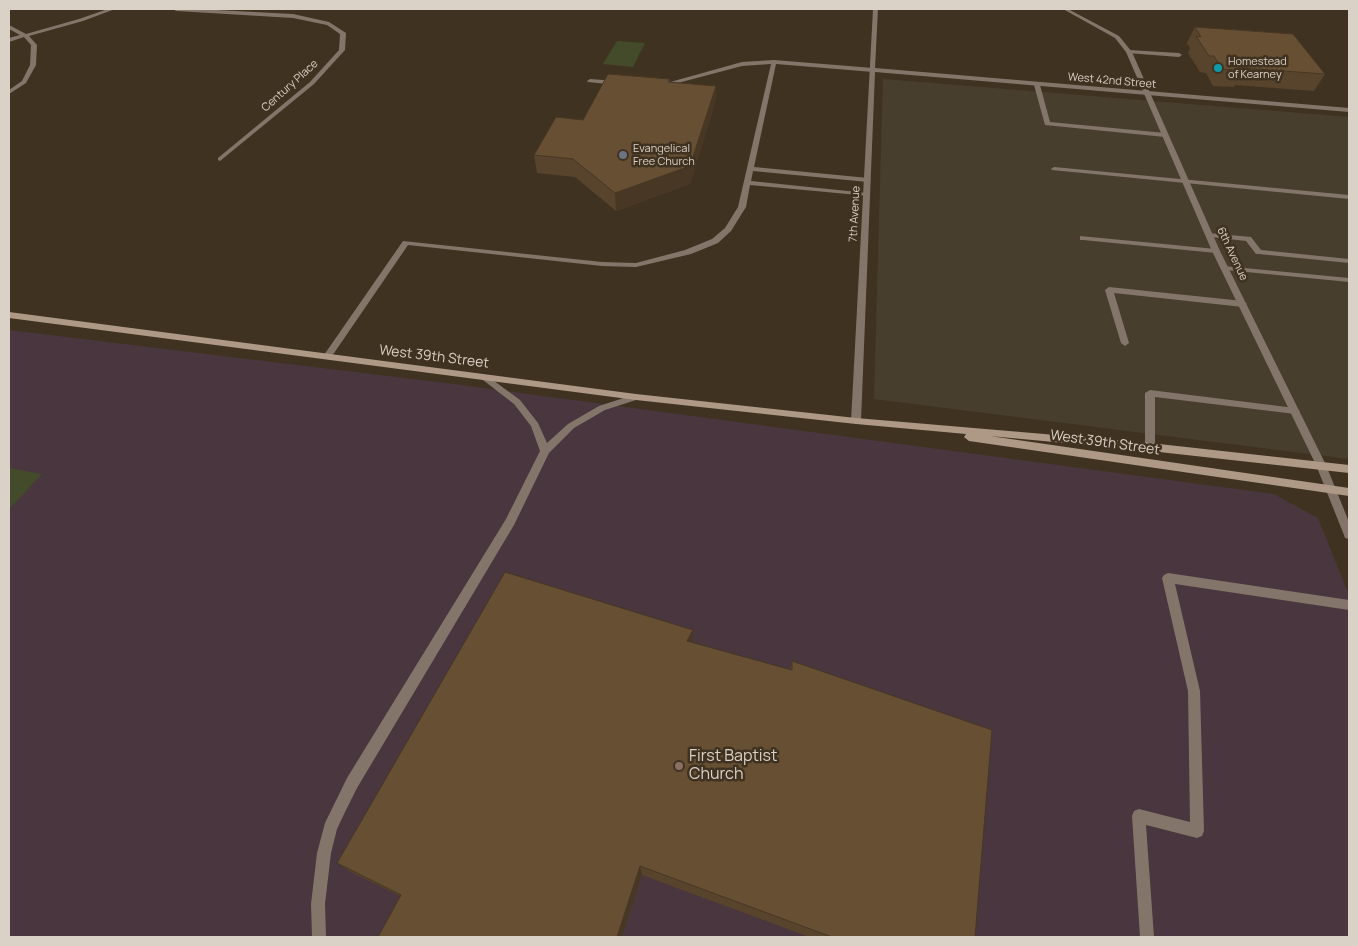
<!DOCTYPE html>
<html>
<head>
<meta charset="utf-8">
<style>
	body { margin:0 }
	#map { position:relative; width:1358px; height:946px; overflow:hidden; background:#403220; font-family:Manrope,sans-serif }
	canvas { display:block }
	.frame { position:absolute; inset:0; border:10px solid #dad1c7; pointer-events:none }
</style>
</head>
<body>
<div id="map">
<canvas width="1358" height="946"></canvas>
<div class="frame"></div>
</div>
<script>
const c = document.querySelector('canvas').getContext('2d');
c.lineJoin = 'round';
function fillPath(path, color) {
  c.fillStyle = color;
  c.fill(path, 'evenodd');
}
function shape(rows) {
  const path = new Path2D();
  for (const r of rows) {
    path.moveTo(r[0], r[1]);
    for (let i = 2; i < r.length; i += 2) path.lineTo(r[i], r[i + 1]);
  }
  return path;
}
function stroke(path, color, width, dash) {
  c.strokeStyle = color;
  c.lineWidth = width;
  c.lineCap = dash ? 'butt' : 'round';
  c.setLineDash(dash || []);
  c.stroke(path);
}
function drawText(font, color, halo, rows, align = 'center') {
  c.font = font + ' Manrope,sans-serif';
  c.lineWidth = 5;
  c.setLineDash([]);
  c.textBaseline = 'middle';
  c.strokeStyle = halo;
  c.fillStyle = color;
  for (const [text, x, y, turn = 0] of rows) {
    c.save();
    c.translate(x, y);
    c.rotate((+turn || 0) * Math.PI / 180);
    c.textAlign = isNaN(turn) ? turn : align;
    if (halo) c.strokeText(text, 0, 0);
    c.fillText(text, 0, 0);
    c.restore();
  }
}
const commercial = shape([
	[883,79,1349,117,1349,459,874,399]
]);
const education = shape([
	[9,330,454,384,1274,494,1318,518,1349,595,1349,937,9,937]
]);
const green = shape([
	[617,41,645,43,633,67,603,64],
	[9,468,42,474,9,509]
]);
const service = shape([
	[1129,50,1179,53,1182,55,1179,57,1127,53,1126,52,1129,50],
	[774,60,873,68,876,70,873,72,776,64,754,167,868,178,871,180,868,182,753,171,751,181,867,193,869,194,869,196,750,185,746,207,731,231,718,243,691,254,636,267,602,266,408,245,330,359,324,359,323,357,324,355,403,241,602,262,636,263,685,250,712,239,725,228,738,207,771,64,742,66,659,88,656,86,742,62,774,60],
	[590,79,617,81,620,83,617,85,588,82,587,81,590,79],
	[1037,83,1040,85,1050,122,1165,133,1168,135,1165,137,1045,125,1034,85,1037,83],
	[1054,167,1349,195,1349,199,1052,170,1051,169,1054,167],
	[1208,233,1251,237,1261,250,1349,259,1349,263,1259,254,1256,254,1246,241,1211,237,1207,235,1208,233],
	[1080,236,1216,249,1220,251,1216,253,1083,240,1080,240,1080,236],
	[1223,266,1349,278,1349,282,1226,270,1222,268,1223,266],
	[1109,287,1243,301,1247,304,1243,307,1114,293,1129,343,1125,346,1121,343,1105,290,1109,287],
	[486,375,520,400,538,423,547,443,568,424,599,406,636,394,641,397,639,399,605,410,574,428,549,453,514,525,357,788,345,812,337,829,331,853,325,904,326,937,312,937,311,904,317,853,325,823,347,778,506,519,540,451,531,426,514,404,483,380,482,378,483,376,486,375],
	[1150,390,1295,408,1300,411,1295,414,1155,397,1155,447,1150,451,1145,447,1145,393,1150,390],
	[1168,573,1349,600,1349,610,1175,584,1200,691,1204,831,1202,836,1197,838,1146,825,1154,937,1140,937,1132,816,1134,811,1139,809,1190,822,1188,691,1162,578,1164,575,1168,573]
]);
const minor = shape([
	[108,9,115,9,83,21,29,36,37,45,36,65,26,83,9,94,9,90,22,81,30,65,31,45,24,37,9,42,9,38,20,35,9,29,9,25,26,34,79,19,108,9],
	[173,9,197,9,293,14,329,22,346,33,345,50,314,84,220,161,218,160,218,158,310,82,339,50,340,34,327,25,293,18,176,11,173,9],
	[873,9,878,9,875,68,1349,108,1349,112,875,72,861,421,856,424,851,421,873,9]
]);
const tertiary = shape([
	[1063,9,1068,9,1119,36,1132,52,1220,251,1326,465,1349,522,1349,539,1345,538,1344,535,1316,465,1212,251,1126,52,1115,38,1063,9]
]);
const secondary = shape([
	[9,312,636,394,856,418,1150,443,1349,465,1349,473,1150,451,990,436,1349,488,1349,496,969,441,964,437,966,434,856,424,636,400,9,318,9,312]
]);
const wall = shape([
	[1195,27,1325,74,1314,91,1235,85,1234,87,1213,86,1206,73,1200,72,1188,53,1190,48,1187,43],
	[670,79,670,82,716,86,715,103,690,184,616,211,575,177,537,173,534,155,583,120],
	[693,630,693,643,790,670,792,661,975,937,809,937,642,875,622,937,378,937,400,896,351,872,337,863]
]);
const shadedWall = shape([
	[716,86,715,103,690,184,616,211,615,193],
	[693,630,693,645,687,641],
	[640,866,642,875,622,937,617,937]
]);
const building = shape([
	[1195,27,1293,34,1325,74,1242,68,1243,71,1222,69,1214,56,1209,56,1196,36,1201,37,1195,27],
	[608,74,670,79,668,82,716,86,690,166,615,193,573,159,534,155,556,117,583,120,608,74],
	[505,572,693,630,687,641,792,670,792,661,992,730,975,937,832,937,640,866,617,937,378,937,401,895,337,863,505,572]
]);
const markers = [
	[1218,68,5,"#0f9aa8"],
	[623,155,5,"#6b7280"],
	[679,766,5,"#8d6e63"]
];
const farPoinames = [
	["Homestead",1228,62],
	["of Kearney",1228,75],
	["Evangelical",633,149],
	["Free Church",633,162]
];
const farStreetnames = [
	["West 42nd Street",1112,81,5],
	["Century Place",290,86,-42],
	["7th Avenue",855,214,-87],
	["6th Avenue",1232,254,65]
];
const streetNames = [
	["West 39th Street",434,357,7],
	["West 39th Street",1105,443,8]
];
const nearPoinames = [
	["First Baptist",689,757],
	["Church",689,775]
];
fillPath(commercial, '#483e2d');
fillPath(education, '#49363e');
fillPath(green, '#434b2b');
fillPath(service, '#83756a');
fillPath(minor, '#83756a');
fillPath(tertiary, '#83756a');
fillPath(secondary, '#ae9987');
fillPath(wall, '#58442c');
fillPath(shadedWall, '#473724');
fillPath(building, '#664f33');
stroke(building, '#473724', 1);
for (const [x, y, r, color] of markers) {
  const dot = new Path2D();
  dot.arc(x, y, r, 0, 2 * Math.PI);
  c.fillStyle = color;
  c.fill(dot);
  stroke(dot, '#403220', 2);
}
drawText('11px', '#dad1c7', '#403220', farPoinames, 'left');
drawText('11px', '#dad1c7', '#403220', farStreetnames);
drawText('14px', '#dad1c7', '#403220', streetNames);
drawText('16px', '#dad1c7', '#403220', nearPoinames, 'left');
</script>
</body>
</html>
